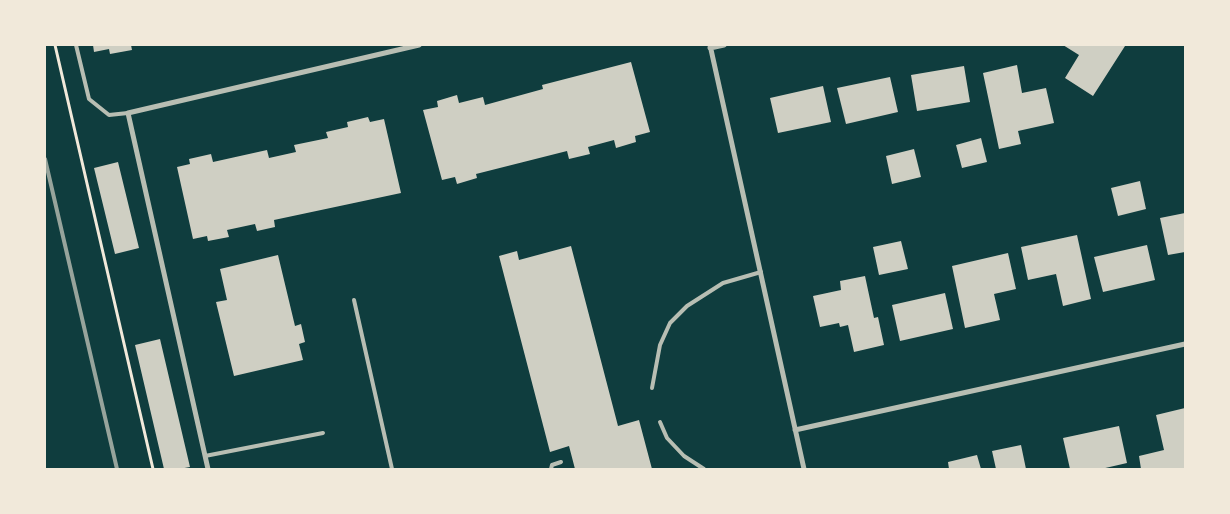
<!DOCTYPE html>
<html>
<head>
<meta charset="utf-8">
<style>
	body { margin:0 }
	#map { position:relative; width:1230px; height:514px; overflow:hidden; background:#0f3d3e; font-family:Lato,sans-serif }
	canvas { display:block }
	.frame { position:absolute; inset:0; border:46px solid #f1e9da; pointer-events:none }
</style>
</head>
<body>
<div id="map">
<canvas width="1230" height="514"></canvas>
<div class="frame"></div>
</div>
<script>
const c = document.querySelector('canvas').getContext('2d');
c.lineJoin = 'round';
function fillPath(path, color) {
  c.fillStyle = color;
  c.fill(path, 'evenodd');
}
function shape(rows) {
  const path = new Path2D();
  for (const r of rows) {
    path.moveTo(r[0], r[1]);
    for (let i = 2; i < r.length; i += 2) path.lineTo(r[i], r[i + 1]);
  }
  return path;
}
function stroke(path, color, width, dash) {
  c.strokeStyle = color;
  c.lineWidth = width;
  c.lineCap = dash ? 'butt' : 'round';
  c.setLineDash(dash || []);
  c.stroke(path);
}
const building = shape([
	[93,45,131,45,132,50,110,54,109,49,94,52],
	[1063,45,1124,45,1125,46,1093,96,1065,78,1079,55],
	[631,62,650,132,635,136,636,142,616,148,614,140,588,147,590,154,569,159,567,151,476,174,477,178,457,184,455,177,442,180,423,110,438,107,437,101,457,95,459,103,483,97,485,105,543,89,542,85],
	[1017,65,1022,93,1046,88,1054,123,1018,131,1021,144,999,149,983,73],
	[964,66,970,102,917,111,911,75],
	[890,77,898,112,846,124,837,88],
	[823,86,831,122,778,133,770,98],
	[368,117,370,122,384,119,401,193,274,220,275,227,257,231,255,224,227,230,229,237,208,241,207,236,193,239,177,167,190,164,189,159,211,154,213,162,267,150,269,158,296,152,294,145,328,138,326,132,348,127,347,122],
	[981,138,987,162,962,168,956,145],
	[914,149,921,177,892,184,886,156],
	[118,162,139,248,115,254,94,168],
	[1140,181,1146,209,1118,216,1111,188],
	[1185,213,1185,252,1168,255,1160,218],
	[1077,235,1091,299,1063,306,1056,274,1028,280,1021,247],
	[901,241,908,269,879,275,873,247],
	[1147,245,1155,280,1103,292,1094,257],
	[571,246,618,426,639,420,652,469,575,469,569,446,550,452,499,256,517,251,519,260],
	[1008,253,1016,289,994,294,1000,320,965,328,952,266],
	[278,255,295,326,301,324,305,342,299,344,303,360,234,376,216,302,227,300,220,269],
	[865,276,874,318,878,317,884,345,854,352,848,325,840,327,839,323,820,327,813,296,841,290,840,281],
	[945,293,953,329,900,341,892,305],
	[160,339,190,467,179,469,164,469,135,345],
	[1185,408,1185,469,1141,469,1139,456,1164,450,1156,415],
	[1119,426,1127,463,1101,469,1070,469,1063,438],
	[1021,445,1026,469,996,469,992,451],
	[977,455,981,469,949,469,948,462]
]);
const path = shape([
	[55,45,153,469]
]);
const service = shape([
	[76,45,89,99,109,115,128,113],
	[354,300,392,469],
	[652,388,660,345,670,323,687,306,723,283,761,272],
	[660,422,667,438,684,456,704,469],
	[205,456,323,433],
	[551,469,552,465,561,462]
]);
const minor = shape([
	[710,45,804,469],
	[710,48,724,45],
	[795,430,1185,344],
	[208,469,128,113,419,45]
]);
const rail = shape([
	[45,159,117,469]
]);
fillPath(building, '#cfcfc3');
stroke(path, '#f1e9da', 3);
stroke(service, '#b8beb3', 4);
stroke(minor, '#b8beb3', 5);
stroke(rail, '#97a49c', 4);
</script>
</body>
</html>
